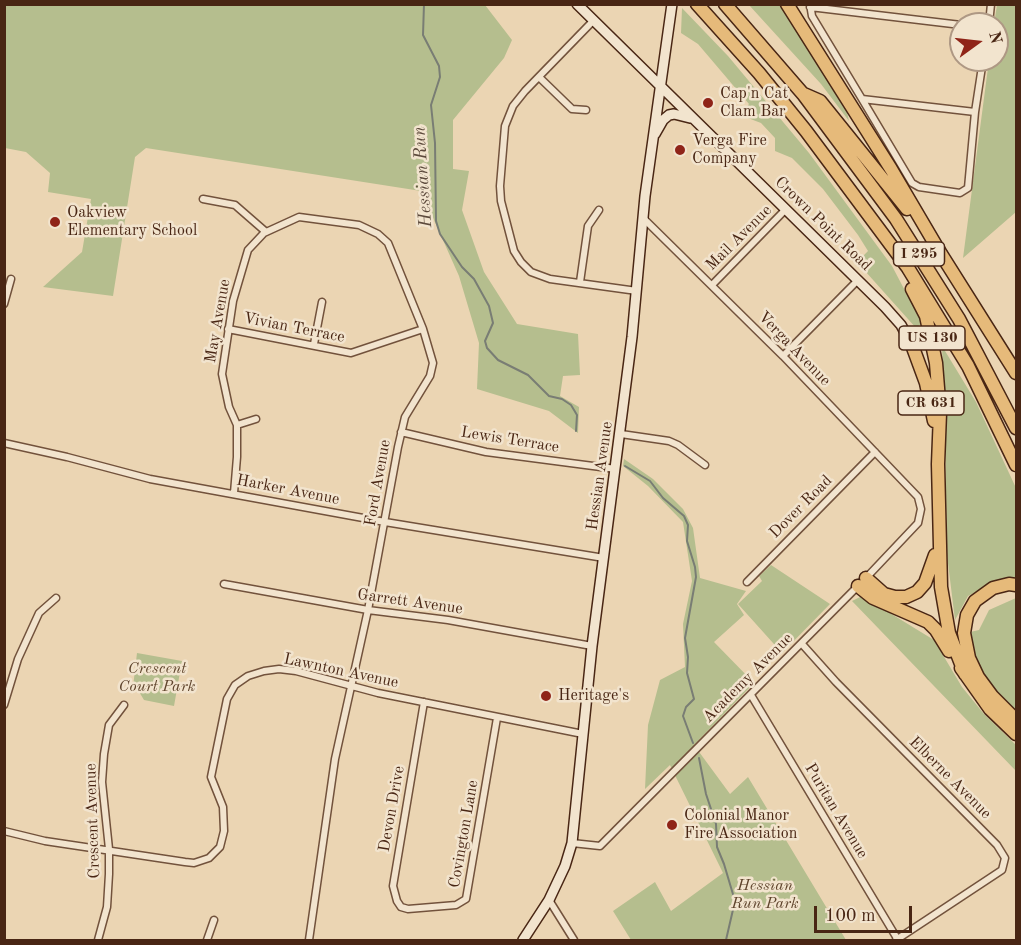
<!DOCTYPE html>
<html>
<head>
<meta charset="utf-8">
<style>
	body { margin:0 }
	#map { position:relative; width:1021px; height:945px; overflow:hidden; background:#ebd5b3; font-family:"Old Standard TT",serif }
	canvas { display:block }
	.frame { position:absolute; inset:0; border:6px solid #492614; pointer-events:none }
	.north { position:absolute; left:949px; top:12px; width:60px; height:60px; box-sizing:border-box; background:#f2e4ce; border:2px solid #ae9884; border-radius:50%; rotate:75deg; font-size:16px; font-weight:700; line-height:24px; text-align:center; color:#492614 }
	.north::after { content:''; display:block; margin:auto; width:21px; height:27px; background:#8f2418; clip-path:polygon(50% 0,100% 100%,50% 72%,0 100%) }
	.scale { position:absolute; left:814px; top:906px; width:98px; height:27px; box-sizing:border-box; border:3px solid #492614; border-top:0; padding-left:8px; font-size:18px; line-height:21px; white-space:nowrap; color:#492614; -webkit-text-stroke:4px #f2e4ce; paint-order:stroke }
</style>
</head>
<body>
<div id="map">
<canvas width="1021" height="945"></canvas>
<div class="frame"></div>
<div class="north">N</div>
<div class="scale">100 m</div>
</div>
<script>
const c = document.querySelector('canvas').getContext('2d');
c.lineJoin = 'round';
function fillPath(path, color) {
  c.fillStyle = color;
  c.fill(path, 'evenodd');
}
function shape(rows) {
  const path = new Path2D();
  for (const r of rows) {
    path.moveTo(r[0], r[1]);
    for (let i = 2; i < r.length; i += 2) path.lineTo(r[i], r[i + 1]);
  }
  return path;
}
function stroke(path, color, width, dash) {
  c.strokeStyle = color;
  c.lineWidth = width;
  c.lineCap = dash ? 'butt' : 'round';
  c.setLineDash(dash || []);
  c.stroke(path);
}
function drawText(font, color, halo, rows, align = 'center') {
  c.font = font + ' "Old Standard TT",serif';
  c.lineWidth = 5;
  c.setLineDash([]);
  c.textBaseline = 'middle';
  c.strokeStyle = halo;
  c.fillStyle = color;
  for (const [text, x, y, turn = 0] of rows) {
    c.save();
    c.translate(x, y);
    c.rotate((+turn || 0) * Math.PI / 180);
    c.textAlign = isNaN(turn) ? turn : align;
    if (halo) c.strokeText(text, 0, 0);
    c.fillText(text, 0, 0);
    c.restore();
  }
}
const green = shape([
	[4,5,485,5,512,40,504,58,453,120,453,169,469,171,462,210,484,272,517,324,578,334,580,375,563,376,560,396,579,407,578,433,549,411,477,389,479,343,459,276,421,191,146,148,135,157,113,296,43,287,82,252,91,199,48,192,50,173,26,152,5,148],
	[749,5,781,5,845,104,849,121,821,84],
	[997,5,1016,5,1016,212,963,258,989,60,997,60,997,24,994,24],
	[682,8,728,56,809,153,892,266,922,323,916,328,857,262,868,251,858,235,823,189,792,158,775,151,775,138,761,123,740,115,749,104,698,44,681,33],
	[942,346,976,402,1016,488,1016,579,996,581,968,596,955,620,947,555,945,426],
	[624,459,653,479,683,509,693,528,700,578,746,591,737,604,744,615,714,642,754,683,694,745,730,794,748,777,846,940,631,940,613,911,655,882,671,911,723,873,670,765,645,789,648,725,660,680,685,667,683,624,692,581,683,522,648,486,623,466],
	[771,565,830,604,782,653,738,604,762,581,759,576],
	[862,596,934,640,962,687,984,714,1016,745,1016,771,852,601],
	[1016,598,1016,714,992,689,970,651,966,633,979,630,989,610],
	[137,653,182,661,174,706,144,700,138,690,133,687]
]);
const stream = shape([
	[424,4,423,35,439,66,440,77,431,105,435,143,436,221,440,234,462,267,474,279,489,306,493,323,485,341,487,348,498,360,528,375,549,396,562,399,571,405,577,415,576,431],
	[625,466,650,481,663,498,684,516,688,525,687,541,695,567,696,577,685,638,688,657,687,673,694,699,686,707,683,716,693,743],
	[699,758,706,794,716,824,717,847,724,864,735,901,726,940]
]);
const street = shape([
	[810,4,812,16,862,99,975,112],
	[810,7,961,25],
	[593,21,525,91,513,106,505,126,500,186,501,201,514,251,521,262,531,272,550,279,637,291],
	[989,24,991,4],
	[539,77,572,109,586,110],
	[862,99,912,183,919,187,960,193,968,188,975,112,983,60],
	[203,199,235,205,266,232],
	[643,218,783,356,918,497,921,509,918,523,866,578],
	[580,282,588,226,599,210],
	[712,285,786,209],
	[4,304,11,279],
	[228,329,351,353,423,329],
	[314,344,322,302],
	[783,356,858,280],
	[237,425,256,419],
	[401,432,486,452,616,469],
	[621,434,669,441,678,445,705,465],
	[4,443,67,457,150,479,385,522,604,558],
	[234,493,237,457,237,425,229,407,222,374,233,301,248,250,264,233,299,217,359,225,378,234,388,243,423,329,433,363,430,376,405,417,398,447,368,610,335,759,309,940],
	[747,582,875,452],
	[224,584,368,610,448,620,592,646],
	[802,644,836,682,997,845,1005,858,1002,870,896,940],
	[751,695,898,940],
	[424,702,393,886,397,901,401,907,408,909,456,905,466,899,497,718],
	[4,705,18,659,39,613,56,598],
	[4,831,45,841,185,862,194,863,209,858,220,847,224,831,223,807,211,777,227,699,235,685,248,676,264,671,279,669,296,671,378,693,583,734],
	[572,843,600,846,859,585],
	[549,900,574,940],
	[98,940,107,907,109,874,109,849,102,782,104,754,109,725,124,705],
	[207,940,214,920]
]);
const secondary = shape([
	[577,4,885,307,901,325,912,345],
	[655,134,663,120,669,115,674,114,690,118],
	[523,940,549,900,565,866,572,843,592,646,632,337,645,196,672,4]
]);
const highway = shape([
	[697,4,759,73,806,131,908,268,968,366,1016,465],
	[725,4,803,94,896,219,959,319,1016,428],
	[787,4,891,169,941,254,1016,373],
	[804,94,820,101,907,209],
	[912,289,926,316,936,363,940,413,938,464,941,587,949,633,965,674],
	[912,345,926,383,934,421],
	[866,578,884,594,895,597,906,597,917,592,925,583,935,555],
	[1016,585,1009,584,993,588,975,601,967,615,964,633,969,658,978,677,992,696,1016,720],
	[858,586,873,598,928,622,936,630,949,651],
	[961,668,990,709,1016,734]
]);
const markers = [
	[708,103,6,"#8f2418"],
	[680,150,6,"#8f2418"],
	[55,222,6,"#8f2418"],
	[546,696,6,"#8f2418"],
	[672,825,6,"#8f2418"]
];
const shields = [
	[919,254,51],
	[932,338,66],
	[931,403,66]
];
const shieldNames = [
	["I 295",919,254],
	["US 130",932,338],
	["CR 631",931,403]
];
const poiNames = [
	["Cap'n Cat",720,94],
	["Clam Bar",720,112],
	["Verga Fire",692,141],
	["Company",692,159],
	["Oakview",67,213],
	["Elementary School",67,231],
	["Heritage's",558,696],
	["Colonial Manor",684,816],
	["Fire Association",684,834]
];
const streetNames = [
	["Crown Point Road",823,224,44],
	["Mail Avenue",739,238,-45],
	["May Avenue",218,321,-80],
	["Vivian Terrace",294,328,11],
	["Verga Avenue",794,349,46],
	["Lewis Terrace",510,440,9],
	["Hessian Avenue",600,476,-82],
	["Ford Avenue",378,483,-80],
	["Harker Avenue",288,490,11],
	["Dover Road",801,507,-45],
	["Garrett Avenue",410,602,8],
	["Lawnton Avenue",341,671,12],
	["Academy Avenue",748,678,-45],
	["Elberne Avenue",950,778,45],
	["Devon Drive",392,809,-80],
	["Puritan Avenue",836,811,59],
	["Crescent Avenue",93,821,-92],
	["Covington Lane",464,834,-80]
];
const parkNames = [
	["Crescent",157,669],
	["Court Park",157,687],
	["Hessian",765,886],
	["Run Park",765,904]
];
const waterNames = [
	["Hessian Run",423,177,-94]
];
fillPath(green, '#b5be8e');
stroke(stream, '#797d74', 2);
stroke(street, '#72523c', 9);
stroke(secondary, '#492614', 12);
stroke(highway, '#492614', 15);
stroke(street, '#f2e4ce', 6);
stroke(secondary, '#f2e4ce', 9);
stroke(highway, '#e6ba7a', 12);
for (const [x, y, r, color] of markers) {
  const dot = new Path2D();
  dot.arc(x, y, r, 0, 2 * Math.PI);
  c.fillStyle = color;
  c.fill(dot);
  stroke(dot, '#f2e4ce', 2);
}
for (const [x, y, w] of shields) {
  const box = new Path2D();
  box.roundRect(x - w / 2, y - 12, w, 24, 4.5);
  c.fillStyle = '#f2e4ce';
  c.fill(box);
  stroke(box, '#492614', 1.5);
}
drawText('bold 15px', '#492614', null, shieldNames);
drawText('16px', '#492614', '#f2e4ce', poiNames, 'left');
drawText('16px', '#492614', '#f2e4ce', streetNames);
drawText('italic 16px', '#5f442c', '#f2e4ce', parkNames);
drawText('italic 18px', '#5d4a3c', '#f2e4ce', waterNames);
</script>
</body>
</html>
